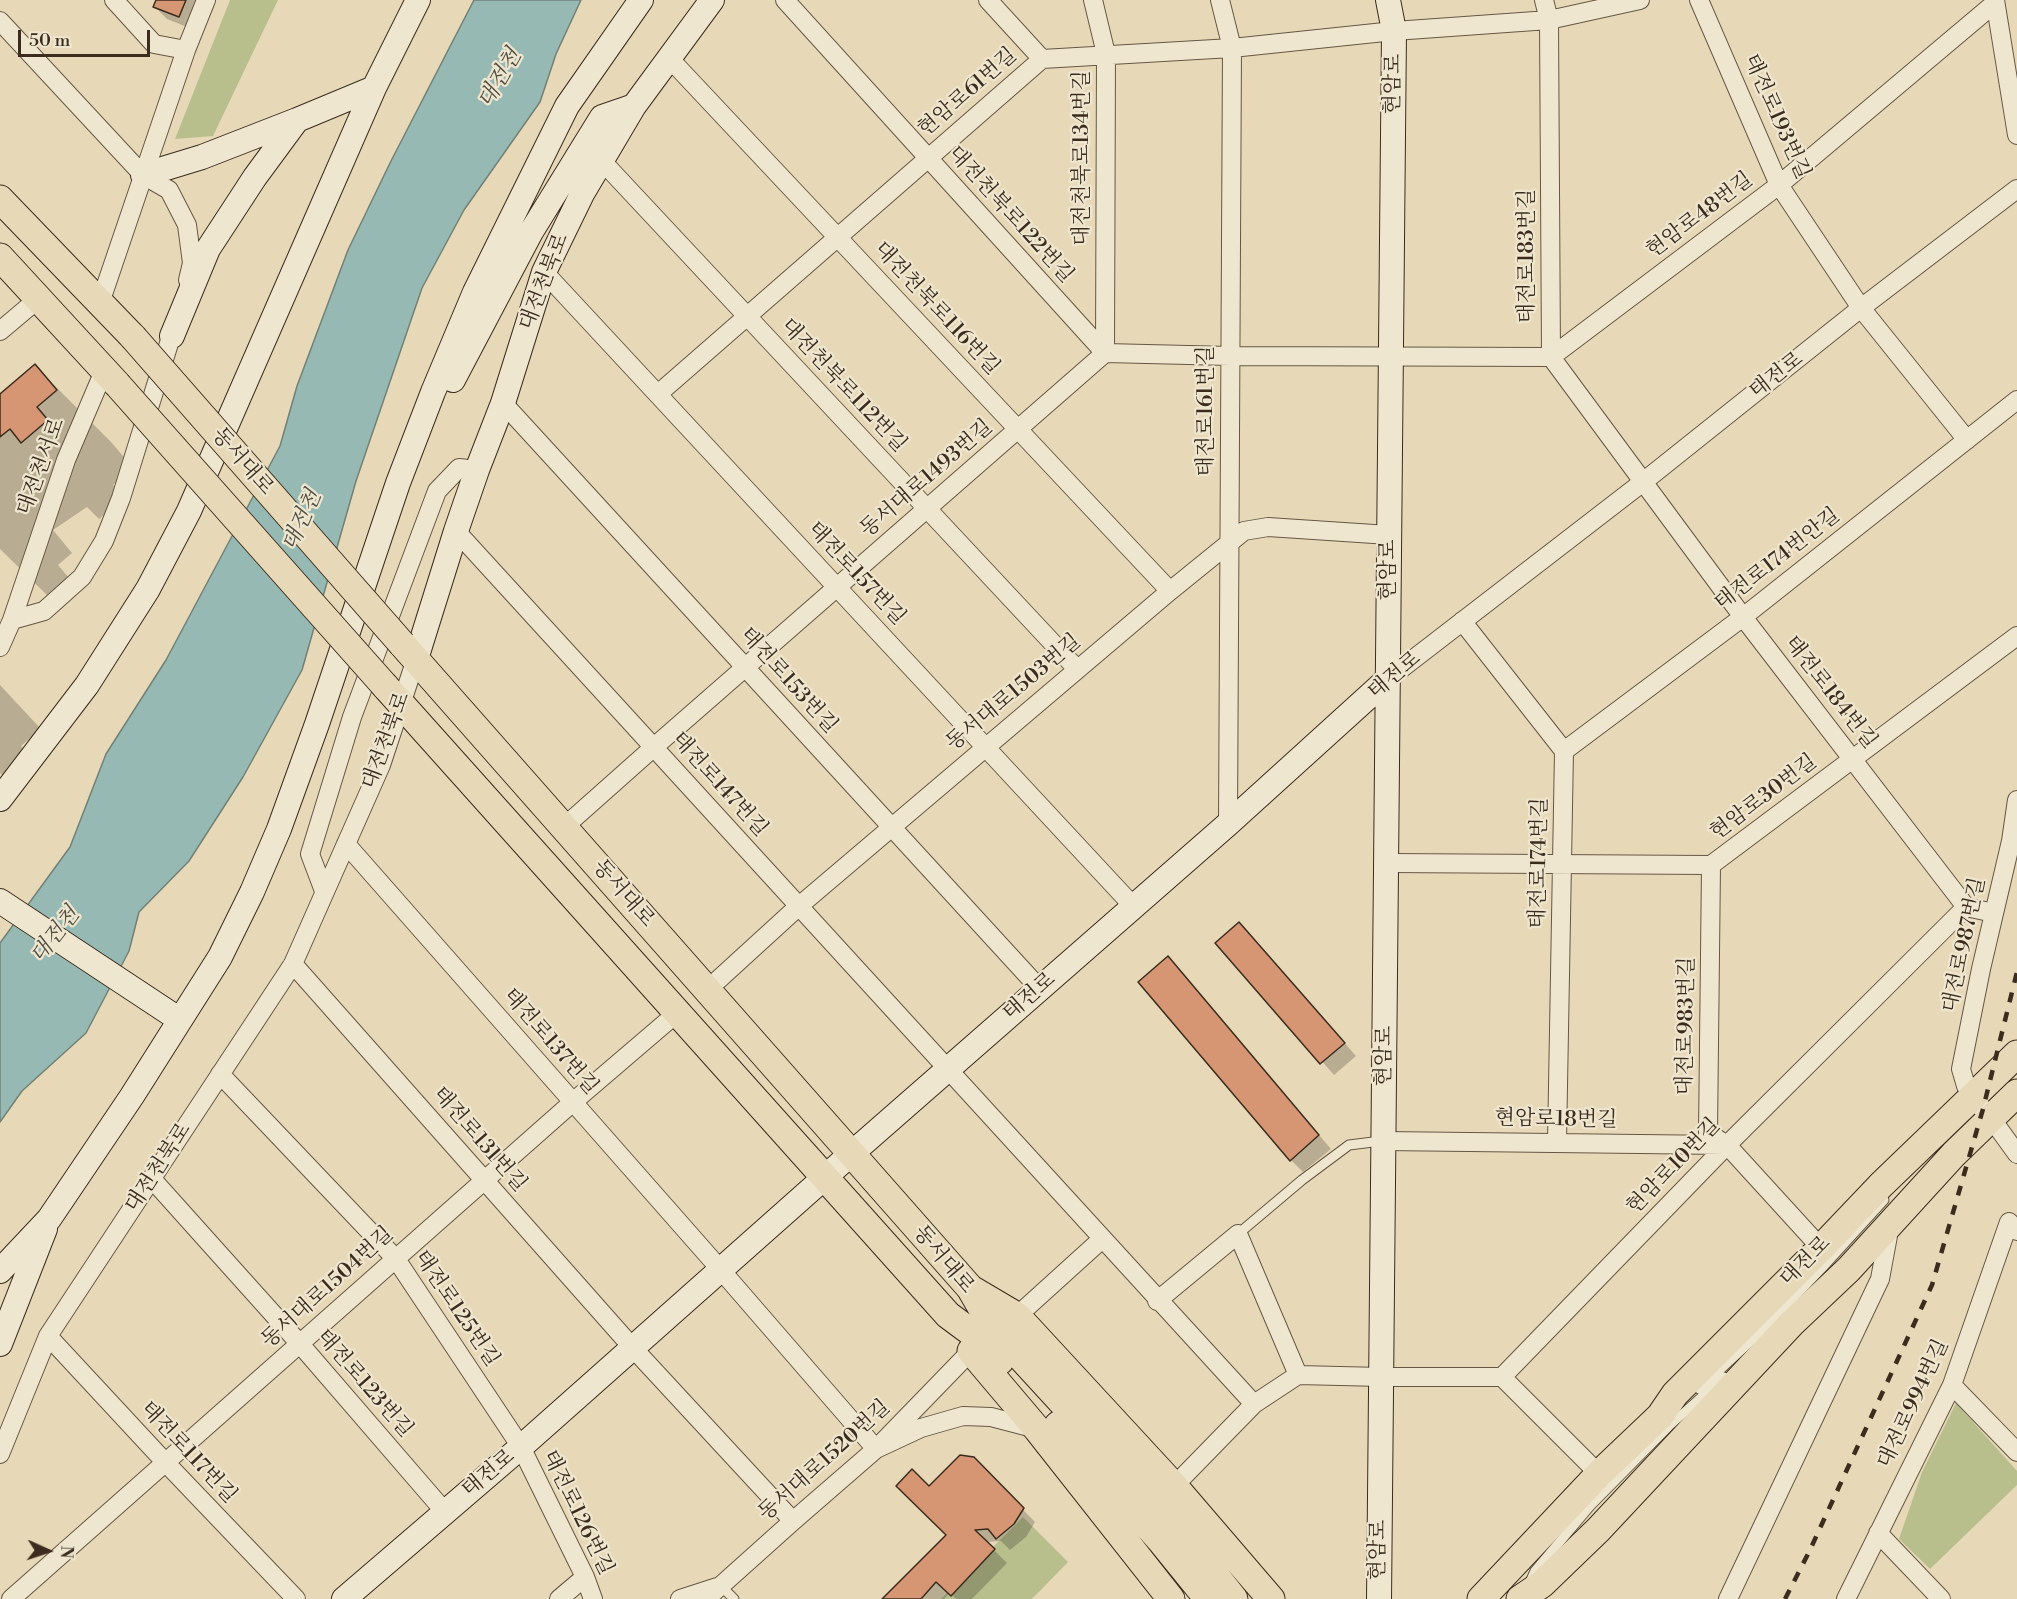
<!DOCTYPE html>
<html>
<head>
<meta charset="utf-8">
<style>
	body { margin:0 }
	#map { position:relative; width:2017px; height:1599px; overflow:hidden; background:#e7d9b7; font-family:"Libre Bodoni",serif }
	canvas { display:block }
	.north { position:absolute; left:18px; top:1521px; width:60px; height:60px; -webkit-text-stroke:4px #efe6d0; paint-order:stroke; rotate:93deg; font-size:16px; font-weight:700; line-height:24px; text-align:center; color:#3b2c1e }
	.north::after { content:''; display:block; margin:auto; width:21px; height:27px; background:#3b2c1e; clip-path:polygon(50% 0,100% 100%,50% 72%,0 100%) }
	.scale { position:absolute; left:18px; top:30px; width:132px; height:27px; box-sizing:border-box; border:3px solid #3b2c1e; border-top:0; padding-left:8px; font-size:18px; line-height:21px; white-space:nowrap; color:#3b2c1e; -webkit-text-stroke:4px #efe6d0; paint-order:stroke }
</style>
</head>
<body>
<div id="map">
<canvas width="2017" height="1599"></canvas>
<div class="north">N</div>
<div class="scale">50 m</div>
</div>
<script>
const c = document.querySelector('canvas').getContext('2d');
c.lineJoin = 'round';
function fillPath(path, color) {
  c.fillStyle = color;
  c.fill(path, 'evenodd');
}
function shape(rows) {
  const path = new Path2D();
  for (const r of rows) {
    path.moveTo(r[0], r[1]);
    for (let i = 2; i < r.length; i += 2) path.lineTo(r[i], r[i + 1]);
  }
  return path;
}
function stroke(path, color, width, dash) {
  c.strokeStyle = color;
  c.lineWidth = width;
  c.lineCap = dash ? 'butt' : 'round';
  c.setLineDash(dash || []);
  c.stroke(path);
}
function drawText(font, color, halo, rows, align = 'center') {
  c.font = font + ' "Libre Bodoni","Noto Serif KR",serif';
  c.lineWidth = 4.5;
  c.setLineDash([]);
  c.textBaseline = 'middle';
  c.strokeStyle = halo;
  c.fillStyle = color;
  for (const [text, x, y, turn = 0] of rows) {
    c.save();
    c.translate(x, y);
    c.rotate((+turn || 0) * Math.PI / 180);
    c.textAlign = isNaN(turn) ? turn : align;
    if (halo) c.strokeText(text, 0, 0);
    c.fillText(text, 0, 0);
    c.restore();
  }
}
const green = shape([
	[230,0,278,0,213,136,175,139],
	[1956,1403,2017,1471,2017,1485,1930,1569,1899,1539,1922,1472],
	[1023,1517,1068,1562,1032,1599,941,1599]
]);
const water = shape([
	[474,0,581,0,556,54,540,102,464,210,422,288,356,481,302,670,243,777,189,861,139,912,129,951,86,1033,22,1091,0,1122,0,943,70,847,106,754,166,660,280,446,297,386,348,250,391,161,474,0]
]);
const shadow = shape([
	[158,0,203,0,192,29,167,19,155,7],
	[35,366,112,443,133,468,113,485,124,498,99,519,87,507,53,530,72,553,58,565,70,579,49,597,0,549,0,396],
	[0,685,41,729,21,746,32,759,7,780,0,773],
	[1251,936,1356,1056,1334,1075,1217,943],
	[1180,971,1331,1149,1303,1172,1291,1160],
	[973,1458,1035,1522,1026,1537,1010,1550,1001,1541,986,1542,1007,1563,972,1599,956,1599,950,1593,944,1599,884,1599,948,1535,929,1488]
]);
const building = shape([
	[156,0,186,0,179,17,153,7,156,0],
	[35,364,57,390,37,407,48,420,21,443,10,429,0,437,0,394,35,364],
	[1239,922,1345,1043,1320,1064,1215,943,1239,922],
	[1168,956,1319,1135,1290,1161,1138,982,1168,956],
	[960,1455,974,1457,1024,1508,1014,1524,996,1539,988,1529,975,1530,995,1549,951,1596,936,1582,921,1599,882,1599,946,1535,896,1486,912,1469,929,1486,960,1455]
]);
const lane = shape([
	[1238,1234,1302,1180,1349,1145,1381,1141],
	[1699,1389,1761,1332,1823,1267,1884,1200],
	[1530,1582,1535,1571,1590,1506,1669,1426,1724,1377],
	[721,1586,734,1599]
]);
const street = shape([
	[114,0,154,44,186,50],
	[785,0,1105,353],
	[988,0,1042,59],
	[1093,0,1106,54,1105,353],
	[1220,0,1232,48,1228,824],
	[1544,0,1549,20,1551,357,1743,617,1966,907,1994,913],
	[1699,0,1779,185,1861,308,1967,440],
	[1995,0,2017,135],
	[0,21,143,175,169,190,187,225,192,263,188,280],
	[669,58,1170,591],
	[601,160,1077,669],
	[544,272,1134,907],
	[100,303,186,50,206,0],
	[0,331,38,299],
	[658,394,1042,59,1232,48,1394,31,1549,20,1640,0],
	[503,403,1040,989],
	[456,531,1254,1404],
	[12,620,44,611,82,577,104,541,121,498,175,324],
	[1462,621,1564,751,1557,1142],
	[0,647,12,620,66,460,104,371],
	[1389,678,1643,482,1861,308,2017,189],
	[1564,751,1743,617,2017,400],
	[2017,800,2011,841,1981,969,1961,1069,1966,1086,1973,1098,1991,1118,2017,1154],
	[564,827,654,747,1105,353,1230,356,1551,357,1779,185,1995,3],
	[346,844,720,1269,876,1449,921,1428,963,1416,991,1417,1037,1429],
	[1386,863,1711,865,2017,636],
	[1711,865,1708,1133,1727,1145,1821,1248],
	[324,891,310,854,352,717,437,491,459,468,477,470],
	[293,964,632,1347,793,1521],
	[707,990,799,906,1170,591,1244,531,1268,527,1389,535],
	[220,1074,396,1259,521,1447,585,1577,593,1599],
	[1384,1141,1724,1145],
	[152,1179,300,1344,445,1512],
	[1157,1301,1238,1234,1298,1375],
	[1017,1316,1102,1239],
	[48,1336,165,1462,296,1599],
	[1502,1377,1599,1474],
	[1952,1385,2017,1452],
	[0,1454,48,1336,293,964,381,765,416,659],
	[1174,1486,1254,1404,1298,1375,1382,1377,1502,1377,1727,1145,1966,907],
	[1878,1533,1941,1599],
	[11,1599,573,1102,677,1013],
	[559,1599,585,1577],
	[680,1599,717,1587],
	[706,1599,793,1521,876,1449,971,1351],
	[1728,1599,1880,1279,1890,1225],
	[1846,1599,1952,1385,2009,1222,2017,1231]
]);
const secondary = shape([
	[143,175,202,157,297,120],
	[172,336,208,249,255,177,297,120,374,88],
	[453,380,531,232,602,117,634,106],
	[416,659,456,531,477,470,503,403,544,272,582,194,634,106,712,0],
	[0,799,87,685,148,589,189,511,374,88,418,0],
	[0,901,180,1020],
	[0,1271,49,1219,132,1096,220,957,252,892,279,829,317,724,398,483,433,392,475,292,567,106,641,0],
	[0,1344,45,1229],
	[344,1599,521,1447,851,1154,1228,824,1389,678],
	[1379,1599,1394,31,1388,0]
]);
const primary = shape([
	[0,199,133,337],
	[0,257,117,384],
	[402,644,970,1288,992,1326,1180,1531,1234,1599],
	[385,686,948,1315,983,1341,1000,1361],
	[973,1290,1017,1316,1174,1486,1271,1599],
	[971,1351,1037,1429,1171,1599],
	[1058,1425,1161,1541,1208,1599],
	[1481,1599,1599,1474,1660,1416,1675,1394,1821,1248,1881,1185,2017,1054],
	[1520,1599,1542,1584,1598,1530,1791,1324,1849,1269,1954,1154,2017,1093]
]);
const rail = shape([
	[1785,1599,1809,1552,1932,1285,1983,1109,2017,972]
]);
const primaryBridge = shape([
	[133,337,402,644],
	[117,384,385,686]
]);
const streetNames = [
	["현암로",1394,84,-89],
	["현암로61번길",968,93,-41],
	["태전로193번길",1776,117,66],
	["대전천북로134번길",1083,158,-90],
	["대전천북로122번길",1010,215,48],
	["현암로48번길",1700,216,-37],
	["태전로183번길",1528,256,-90],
	["대전천북로",545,282,-69],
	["대전천북로116번길",936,309,47],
	["태전로",1777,376,-38],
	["대전천북로112번길",843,386,47],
	["태전로161번길",1207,411,-90],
	["동서대로",242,462,49],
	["대전천서로",42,467,-70],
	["동서대로1493번길",927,479,-41],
	["태전로174번안길",1778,560,-38],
	["현암로",1389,570,-90],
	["태전로157번길",856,574,47],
	["태전로",1395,676,-40],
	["태전로153번길",788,681,48],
	["동서대로1503번길",1014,693,-40],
	["태전로184번길",1830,693,52],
	["대전천북로",387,741,-70],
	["태전로147번길",719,785,48],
	["현암로30번길",1764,798,-37],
	["태전로174번길",1540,863,-89],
	["동서대로",623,894,49],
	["대전로987번길",1965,945,-78],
	["태전로",1030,997,-41],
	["대전로983번길",1687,1026,-89],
	["태전로137번길",550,1042,49],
	["현암로",1385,1056,-89],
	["현암로18번길",1556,1120,1],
	["태전로131번길",479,1140,49],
	["현암로10번길",1674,1167,-46],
	["대전천북로",159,1168,-57],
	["동서대로",943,1260,50],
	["대전로",1806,1262,-45],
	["동서대로1504번길",328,1288,-42],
	["태전로125번길",456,1309,56],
	["태전로123번길",364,1384,49],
	["대전로994번길",1914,1404,-65],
	["태전로117번길",188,1453,47],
	["동서대로1520번길",825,1461,-42],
	["태전로",489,1474,-40],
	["태전로126번길",577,1513,64],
	["현암로",1379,1550,-89]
];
const waterNames = [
	["대전천",501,79,-60],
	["대전천",303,521,-66],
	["대전천",56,936,-52]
];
fillPath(green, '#b8bf8d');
fillPath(water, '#97b9b3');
stroke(water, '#728177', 1.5);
fillPath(shadow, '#0003');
fillPath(building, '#d69674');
stroke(building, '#3b2c1e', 1.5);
stroke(lane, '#665744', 11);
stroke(street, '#665744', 20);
stroke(secondary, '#3b2c1e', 26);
stroke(primary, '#3b2c1e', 29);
stroke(lane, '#efe6d0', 9);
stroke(street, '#efe6d0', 18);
stroke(secondary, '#efe6d0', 24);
stroke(primary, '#e7d9b7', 27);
stroke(rail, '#3b2c1e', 4.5, [10, 10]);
stroke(primaryBridge, '#3b2c1e', 29, []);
stroke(primaryBridge, '#e7d9b7', 27);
drawText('21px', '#3b2c1e', '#efe6d0', streetNames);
drawText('italic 22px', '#524f43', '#efe6d0', waterNames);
</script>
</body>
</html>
